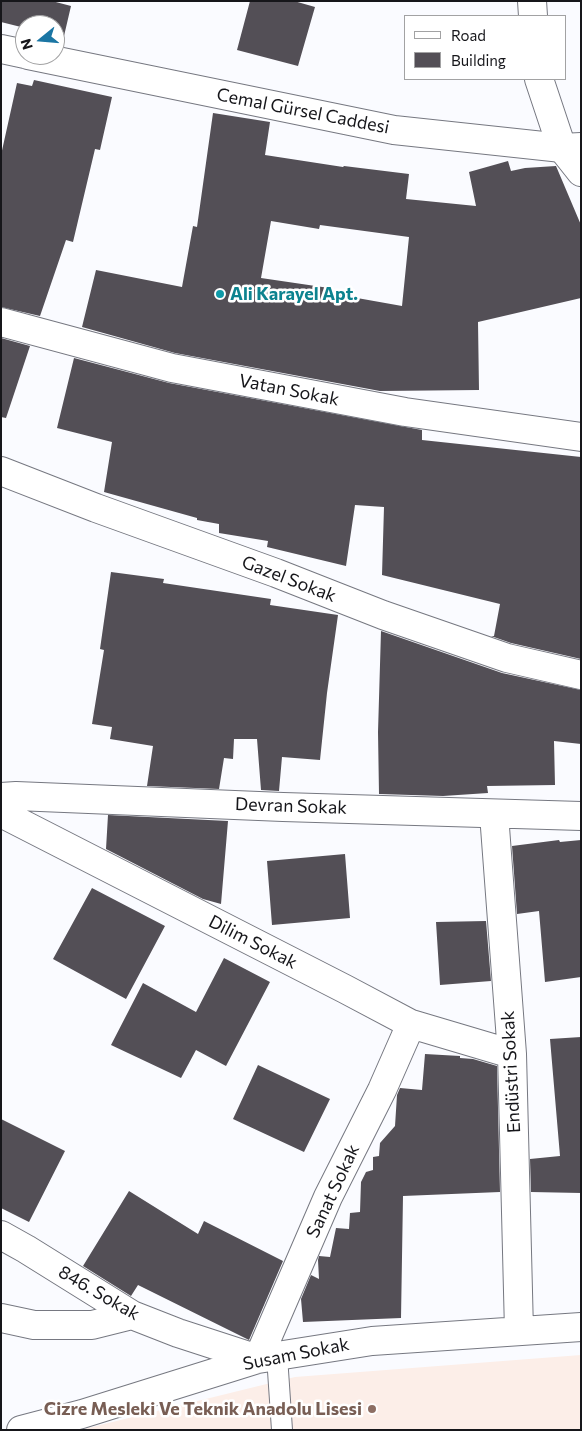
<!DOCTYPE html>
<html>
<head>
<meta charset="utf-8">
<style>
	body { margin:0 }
	#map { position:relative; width:582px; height:1431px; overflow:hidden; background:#fafbff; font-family:Commissioner,sans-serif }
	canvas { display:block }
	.frame { position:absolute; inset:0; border:2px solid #16161a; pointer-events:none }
	.legend { position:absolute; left:404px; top:15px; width:162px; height:65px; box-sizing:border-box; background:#fff; border:1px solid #a2a2a3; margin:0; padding:6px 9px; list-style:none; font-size:15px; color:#16161a }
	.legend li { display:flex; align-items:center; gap:10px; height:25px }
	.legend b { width:25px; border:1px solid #a2a2a3 }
	.north { position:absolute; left:15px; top:15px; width:50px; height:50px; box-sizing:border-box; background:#fff; border:1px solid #a2a2a3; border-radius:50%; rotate:253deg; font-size:14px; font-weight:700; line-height:20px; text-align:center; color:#16161a }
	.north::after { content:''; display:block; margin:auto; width:18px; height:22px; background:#1b76a4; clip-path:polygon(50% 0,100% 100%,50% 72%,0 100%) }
</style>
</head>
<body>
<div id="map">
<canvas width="582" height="1431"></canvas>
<div class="frame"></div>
<ul class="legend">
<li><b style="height:6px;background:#fff"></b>Road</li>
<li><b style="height:14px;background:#534f56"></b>Building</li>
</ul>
<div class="north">N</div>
</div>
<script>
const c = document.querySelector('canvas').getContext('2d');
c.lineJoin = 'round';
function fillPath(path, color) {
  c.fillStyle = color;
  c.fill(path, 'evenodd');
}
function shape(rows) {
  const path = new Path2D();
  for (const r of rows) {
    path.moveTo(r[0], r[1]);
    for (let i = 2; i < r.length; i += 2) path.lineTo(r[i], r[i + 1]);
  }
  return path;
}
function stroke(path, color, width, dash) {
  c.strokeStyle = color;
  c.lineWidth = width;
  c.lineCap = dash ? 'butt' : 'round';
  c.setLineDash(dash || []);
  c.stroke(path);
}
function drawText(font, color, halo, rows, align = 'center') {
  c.font = font + ' Commissioner,sans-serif';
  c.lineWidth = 5;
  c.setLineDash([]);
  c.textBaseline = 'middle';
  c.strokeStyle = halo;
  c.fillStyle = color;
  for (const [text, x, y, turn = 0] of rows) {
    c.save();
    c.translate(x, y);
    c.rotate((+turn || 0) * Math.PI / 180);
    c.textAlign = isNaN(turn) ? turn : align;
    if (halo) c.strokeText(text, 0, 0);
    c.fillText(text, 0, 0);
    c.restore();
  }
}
const education = shape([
	[581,1355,581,1430,80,1430,295,1377]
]);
const building = shape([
	[1,1,52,1,71,6,64,36,55,34,55,25,25,25,25,28,1,22],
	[250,1,294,1,315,7,298,66,237,50],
	[34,80,112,97,100,150,95,149,73,242,66,240,40,316,1,307,1,155,17,83,32,86],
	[213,113,270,122,265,155,343,167,344,166,409,174,406,199,476,206,469,172,508,161,511,171,525,168,556,166,581,225,581,298,478,322,479,390,380,391,175,353,82,327,96,270,182,287,193,226,197,227],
	[271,221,319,229,320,225,409,237,402,306,329,293,329,288,261,278],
	[1,338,30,346,6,418,1,417],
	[74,358,169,383,422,430,422,440,581,457,581,659,511,643,491,636,494,636,500,604,382,575,384,507,355,505,346,566,267,547,268,541,219,533,219,524,197,520,197,518,104,492,112,442,57,428],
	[111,572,164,579,163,583,271,599,270,605,338,615,327,693,320,760,282,757,279,791,261,790,257,739,234,739,233,759,224,758,219,789,147,786,153,746,110,739,112,727,92,724,104,650,100,649],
	[381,631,502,673,581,690,581,744,554,741,555,785,487,786,488,793,443,796,379,794,378,732],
	[108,815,228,821,221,904,203,899,106,849],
	[559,840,560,842,581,840,581,977,545,982,539,911,517,914,512,846],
	[345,854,350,918,272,925,267,861],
	[92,888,165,926,126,999,53,959],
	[486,921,491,981,440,985,436,922],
	[224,958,270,982,226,1066,196,1050,181,1078,111,1045,143,983,196,1012],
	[581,1037,581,1193,531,1192,530,1159,560,1156,550,1039],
	[425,1054,460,1056,460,1058,473,1059,497,1066,500,1192,403,1196,401,1318,303,1322,301,1299,311,1275,319,1279,318,1260,319,1256,330,1257,336,1228,349,1229,350,1213,360,1212,361,1182,366,1172,373,1170,373,1157,379,1156,380,1143,395,1126,397,1095,400,1088,422,1090],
	[258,1065,330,1099,304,1152,233,1119],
	[1,1119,65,1151,29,1222,1,1208],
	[129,1191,198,1234,204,1221,283,1261,249,1340,138,1285,131,1296,83,1266]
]);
const lane = shape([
	[277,1356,282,1430]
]);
const street = shape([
	[532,1,533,16],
	[539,79,562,148,581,172],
	[1,322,172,368,405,412,581,437],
	[1,471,96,508,276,573,383,615,507,658,581,675],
	[1,797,16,796,283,807,581,816],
	[1,813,345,989,411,1024,512,1054],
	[494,814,512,1054,519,1331],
	[1,1235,26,1249,132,1315,178,1333,258,1359,328,1197,382,1090,411,1024],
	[1,1318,34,1325,92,1325,132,1315],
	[21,1430,82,1414,258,1359,372,1341,581,1327]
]);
const secondary = shape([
	[1,49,25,54],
	[28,55,394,130,562,148,581,147]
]);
const markers = [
	[220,294,5,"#0f9aa8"],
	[372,1409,5,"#8d6e63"]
];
const streetNames = [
	["Cemal Gürsel Caddesi",303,111,11],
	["Vatan Sokak",289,390,11],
	["Gazel Sokak",289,579,21],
	["Devran Sokak",291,806,2],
	["Dilim Sokak",253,942,27],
	["Endüstri Sokak",511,1072,-93],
	["Sanat Sokak",333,1191,-65],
	["846. Sokak",99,1293,30],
	["Susam Sokak",296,1354,-11]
];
const cultureNames = [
	["Ali Karayel Apt.",230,294]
];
const educationNames = [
	["Cizre Mesleki Ve Teknik Anadolu Lisesi",362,1409]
];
fillPath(education, '#fceee8');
fillPath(building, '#534f56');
stroke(lane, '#767881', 22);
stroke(street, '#767881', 30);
stroke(secondary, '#767881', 30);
stroke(lane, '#fff', 20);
stroke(street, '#fff', 28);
stroke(secondary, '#fff', 28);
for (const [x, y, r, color] of markers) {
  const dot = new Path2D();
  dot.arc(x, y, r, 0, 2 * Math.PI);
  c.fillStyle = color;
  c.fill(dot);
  stroke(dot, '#fff', 2);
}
drawText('18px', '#16161a', '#fff', streetNames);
drawText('bold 18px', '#0d838f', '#fff', cultureNames, 'left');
drawText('bold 18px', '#785e54', '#fff', educationNames, 'right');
</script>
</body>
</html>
